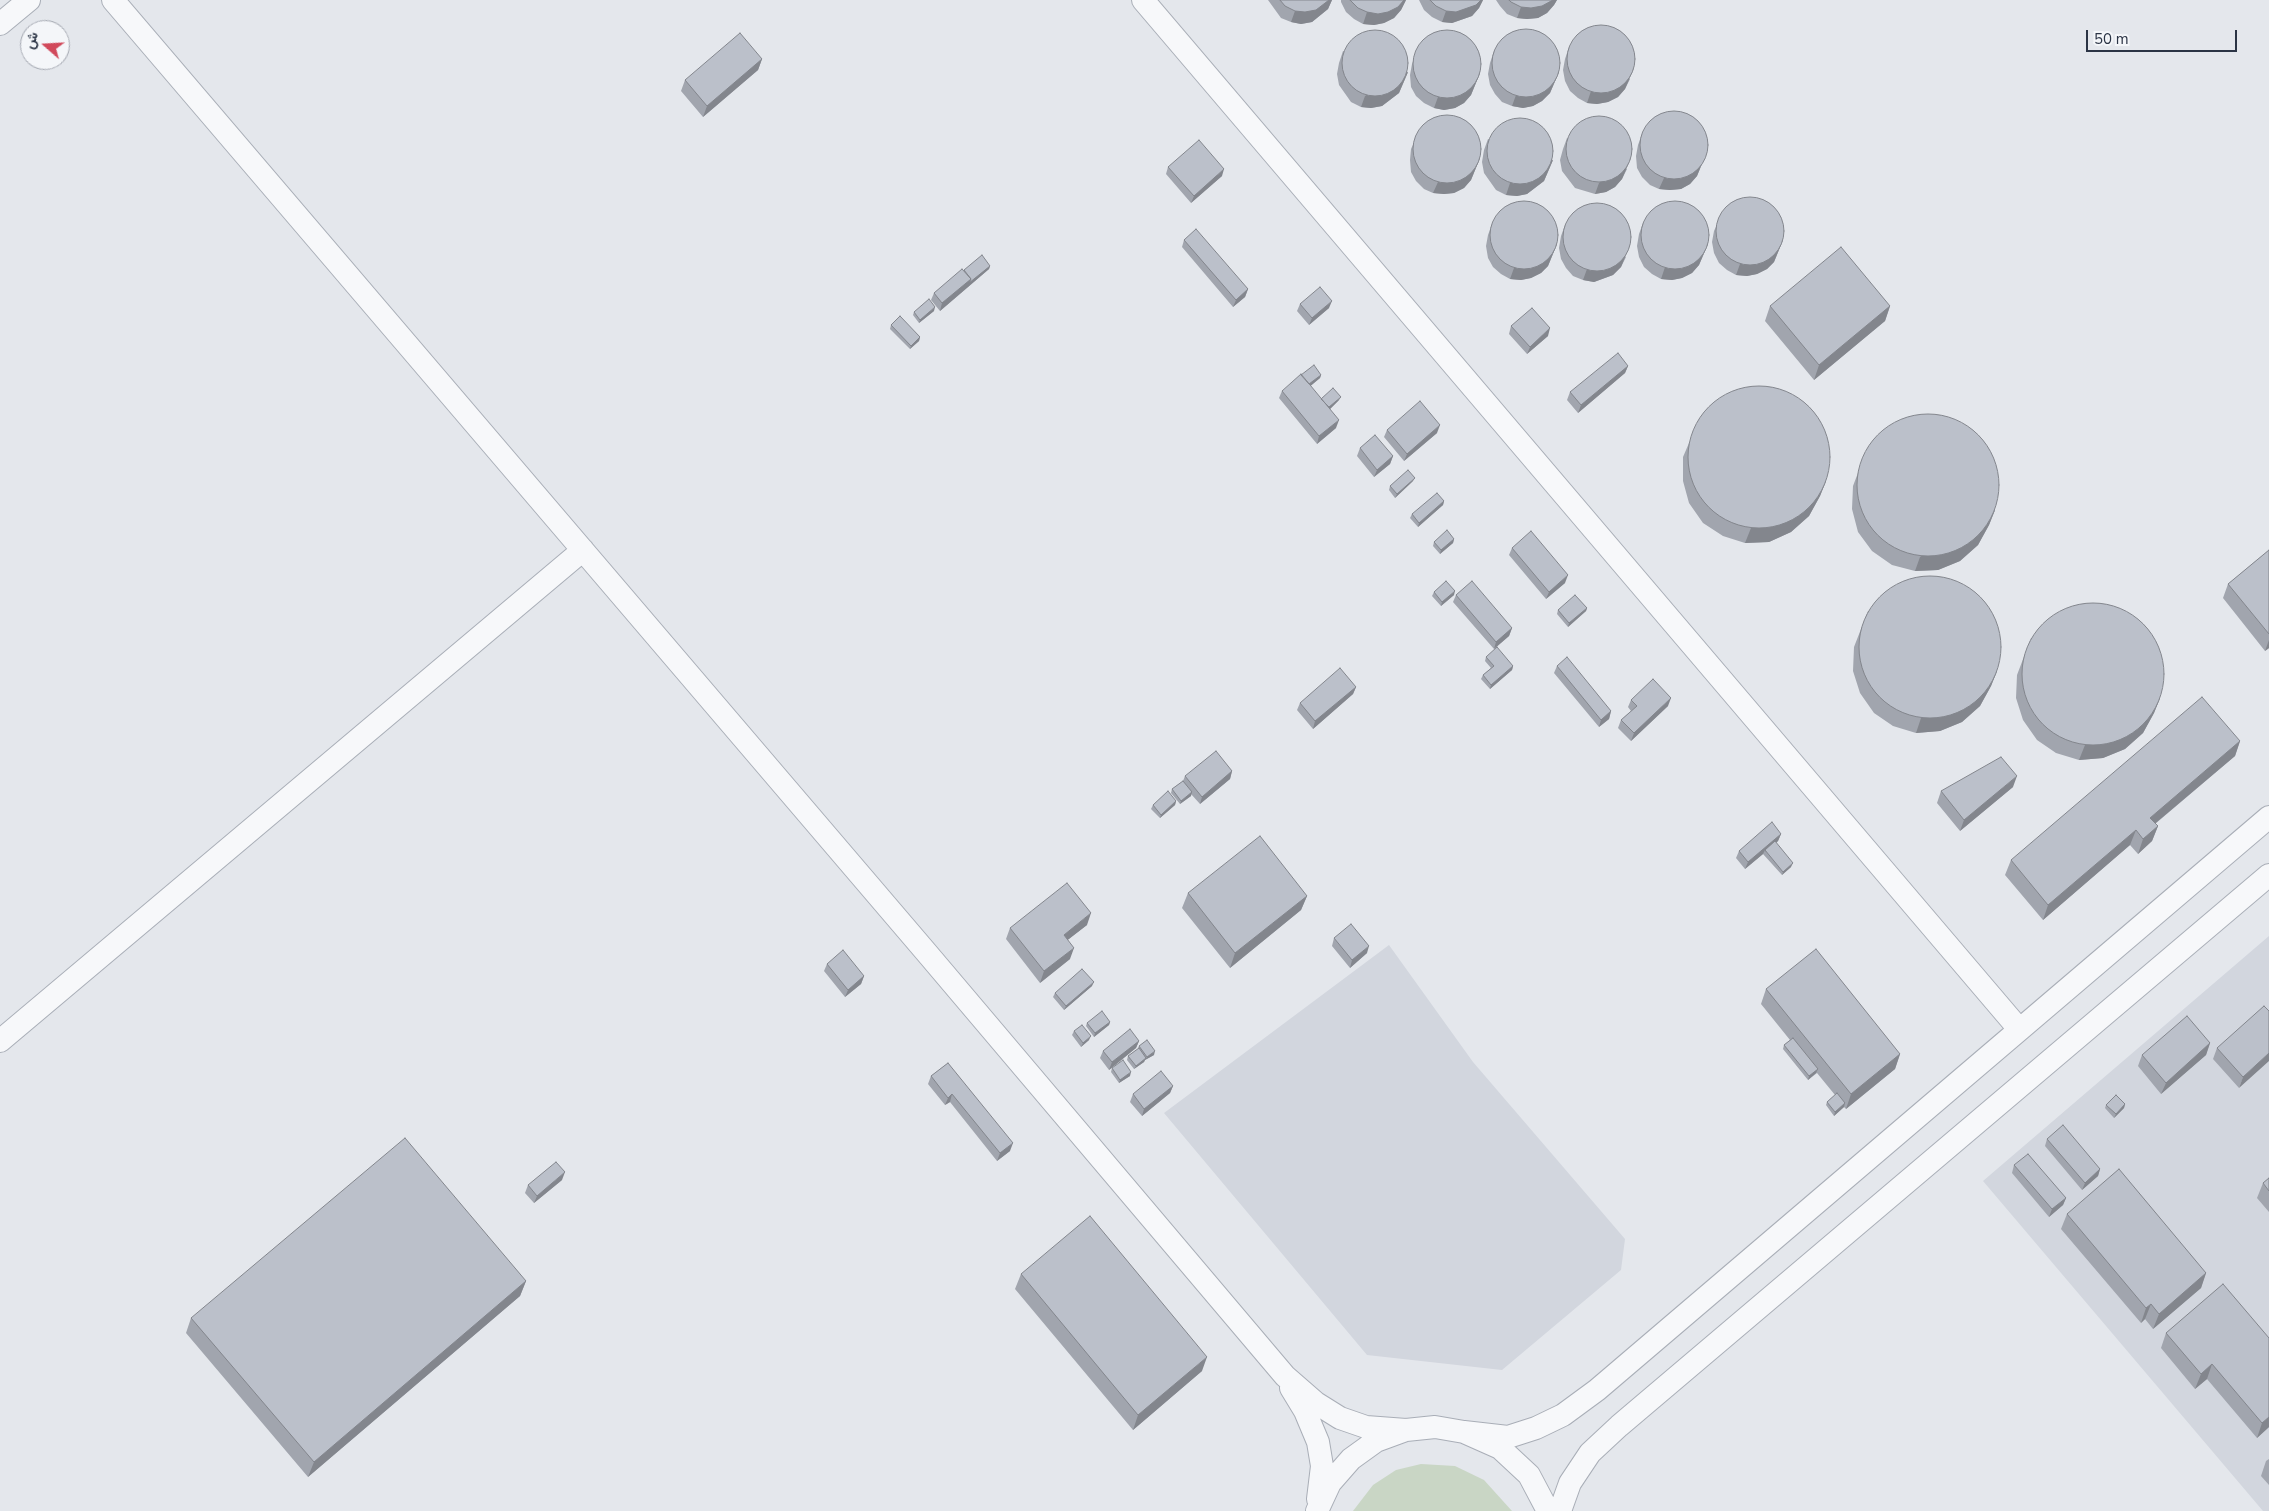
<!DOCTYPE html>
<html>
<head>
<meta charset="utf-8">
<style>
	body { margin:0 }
	#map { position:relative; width:2269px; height:1511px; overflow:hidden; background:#e4e7ec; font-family:"Nunito Sans",Vazirmatn,sans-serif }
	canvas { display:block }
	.north { position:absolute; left:20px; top:20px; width:50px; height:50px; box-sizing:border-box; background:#f4f6f9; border:1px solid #a4a8b1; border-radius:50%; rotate:289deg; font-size:14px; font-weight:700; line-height:20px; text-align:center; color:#2b3445 }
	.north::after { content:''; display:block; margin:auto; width:18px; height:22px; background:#d1495b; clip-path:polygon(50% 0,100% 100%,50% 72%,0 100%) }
	.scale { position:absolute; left:2086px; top:30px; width:151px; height:22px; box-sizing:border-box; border:2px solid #2b3445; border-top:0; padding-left:6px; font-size:15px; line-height:18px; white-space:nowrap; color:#2b3445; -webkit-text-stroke:4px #f4f6f9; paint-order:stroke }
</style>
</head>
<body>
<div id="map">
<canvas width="2269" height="1511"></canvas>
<div class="north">ش</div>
<div class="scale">50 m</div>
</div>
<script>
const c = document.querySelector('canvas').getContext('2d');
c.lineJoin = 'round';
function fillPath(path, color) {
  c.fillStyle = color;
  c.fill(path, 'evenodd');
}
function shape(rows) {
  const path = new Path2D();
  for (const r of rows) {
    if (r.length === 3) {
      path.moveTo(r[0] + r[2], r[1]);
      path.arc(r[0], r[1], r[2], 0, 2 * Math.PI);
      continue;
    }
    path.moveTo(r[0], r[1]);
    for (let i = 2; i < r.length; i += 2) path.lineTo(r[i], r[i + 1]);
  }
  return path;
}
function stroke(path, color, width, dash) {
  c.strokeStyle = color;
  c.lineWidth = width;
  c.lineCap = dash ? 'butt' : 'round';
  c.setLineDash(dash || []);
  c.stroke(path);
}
const built = shape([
	[2269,936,2269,1511,2263,1511,1983,1181],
	[1389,945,1473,1062,1625,1239,1621,1270,1502,1370,1367,1355,1164,1113]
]);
const green = shape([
	[1421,1464,1455,1466,1484,1480,1512,1511,1353,1511,1373,1485,1396,1470]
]);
const minor = shape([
	[113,0,926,952,1285,1376,1316,1403,1340,1418,1366,1427,1406,1430],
	[1143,0,2019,1029],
	[0,24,29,0],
	[0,1041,583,550],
	[1291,1388,1305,1411,1318,1442,1322,1466,1318,1499],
	[1464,1432,1508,1437,1536,1428,1563,1415,1597,1390,2269,817],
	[1317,1511,1330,1483,1351,1459,1376,1441,1406,1430,1435,1427,1464,1432,1500,1448,1529,1475,1548,1511],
	[1560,1511,1570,1483,1590,1453,1619,1426,2269,875]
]);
const wall = shape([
	[1268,0,1332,0,1328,9,1312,22,1301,24,1291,22,1281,18],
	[1341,0,1406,0,1401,10,1394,18,1384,23,1374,25,1363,24,1354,19,1346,12,1341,2],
	[1419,0,1483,0,1479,8,1472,16,1452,23,1442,22,1432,17,1424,10],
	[1496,0,1557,0,1554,5,1547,13,1538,18,1527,19,1517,18,1507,14,1500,6],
	[1569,47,1630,79,1625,89,1618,97,1608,102,1597,104,1587,103,1578,98,1570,91,1565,81,1563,70,1565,59],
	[1343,51,1408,72,1399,93,1382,106,1371,108,1361,107,1351,102,1339,85,1337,74,1339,63],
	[1494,51,1559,72,1550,93,1542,101,1533,106,1523,108,1512,106,1502,102,1495,94,1490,85,1488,74,1490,63],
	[1416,53,1480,73,1471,95,1464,103,1455,108,1444,110,1434,108,1424,103,1416,96,1411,87,1410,75,1412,64],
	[762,59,758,70,703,117,681,91,685,80],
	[1642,134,1706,154,1697,176,1690,184,1681,189,1670,190,1659,189,1650,185,1642,177,1637,168,1636,156,1638,145],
	[1416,138,1480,158,1471,180,1464,188,1454,193,1444,194,1433,193,1424,189,1416,181,1411,172,1410,160,1411,149],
	[1567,138,1627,169,1622,179,1615,187,1606,192,1595,194,1575,188,1562,171,1560,160,1563,149],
	[1488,139,1553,160,1544,181,1527,194,1517,196,1506,195,1496,190,1484,173,1482,162,1484,150],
	[1168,167,1222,176,1191,203,1166,174],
	[1719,220,1783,240,1774,262,1767,269,1757,274,1747,276,1736,275,1727,270,1719,263,1714,253,1712,242,1714,231],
	[1643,223,1708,244,1699,265,1692,273,1682,278,1672,280,1661,279,1652,274,1644,267,1639,257,1637,246,1639,234],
	[1492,224,1557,244,1548,266,1541,273,1531,278,1521,280,1510,279,1501,274,1493,267,1488,258,1486,246,1488,235],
	[1565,225,1626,257,1621,267,1613,275,1594,282,1583,280,1573,276,1566,268,1561,259,1559,248,1561,236],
	[1184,240,1248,289,1245,297,1233,307,1182,247],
	[990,266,989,269,940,311,931,300,934,293,964,270],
	[1300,304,1329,308,1309,325,1297,311],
	[1770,306,1890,306,1885,321,1814,380,1765,321],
	[934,311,919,323,913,315,914,312],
	[891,325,920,337,919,341,910,349,890,329],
	[1511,326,1548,336,1527,354,1509,334],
	[1628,366,1625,373,1578,413,1567,400,1570,392],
	[1321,375,1320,378,1310,386,1321,399,1339,400,1330,409,1336,428,1317,444,1279,398,1282,391],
	[1387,430,1437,433,1404,461,1384,437],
	[1689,443,1826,481,1820,496,1809,516,1791,532,1769,542,1745,543,1723,536,1703,523,1689,503,1683,481,1683,457],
	[1360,448,1393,456,1390,464,1374,477,1357,456],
	[1867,449,1995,510,1989,525,1978,545,1960,561,1938,570,1915,571,1892,565,1872,551,1858,532,1852,509,1853,486],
	[1413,481,1395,498,1389,490,1390,486],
	[1444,501,1443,505,1418,527,1410,518,1412,514],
	[1454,539,1453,543,1440,554,1433,546,1434,542],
	[1512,548,1565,583,1546,599,1509,555],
	[2269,550,2269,648,2265,651,2223,598,2228,584],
	[1434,592,1454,595,1441,606,1432,596],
	[1456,595,1512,628,1509,636,1494,649,1453,602],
	[1587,608,1586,611,1568,627,1557,614,1558,610],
	[1868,611,1997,671,1991,686,1980,706,1962,722,1940,731,1916,733,1893,726,1874,713,1860,693,1853,671,1854,647],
	[2031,638,2160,698,2154,713,2143,733,2125,749,2103,758,2079,760,2056,753,2037,740,2023,720,2016,698,2017,675],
	[1486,657,1513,666,1512,670,1490,689,1481,679,1483,675,1491,668,1485,661],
	[1557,666,1611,711,1609,719,1599,727,1554,673],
	[1356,687,1353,694,1313,729,1297,710,1300,703],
	[1631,700,1668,706,1631,741,1618,728,1621,720,1631,711,1628,707],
	[2240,741,2235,756,2155,824,2158,826,2152,841,2138,854,2130,845,2043,920,2005,875,2011,860],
	[1232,771,1230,779,1200,804,1191,794,1191,796,1180,804,1171,793,1172,789,1183,781,1185,776],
	[2013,787,1960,831,1937,803,1941,791],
	[1176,801,1175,805,1160,818,1151,809,1153,805],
	[1781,834,1778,841,1776,843,1791,867,1782,875,1763,854,1745,869,1736,858,1739,851],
	[1188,893,1307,896,1301,910,1230,968,1182,908],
	[1087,925,1067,940,1070,959,1040,983,1006,939,1010,928],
	[1334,938,1367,953,1350,968,1332,946],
	[827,964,864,976,861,984,845,997,824,971],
	[1092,986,1064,1010,1053,997,1055,993],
	[1766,989,1900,1054,1895,1069,1846,1109,1844,1107,1834,1116,1826,1105,1827,1102,1835,1095,1817,1073,1808,1080,1783,1049,1784,1045,1790,1040,1761,1004],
	[2269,1011,2239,1088,2213,1059,2217,1048],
	[1110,1022,1109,1025,1094,1037,1086,1026,1087,1023],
	[1074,1031,1089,1040,1081,1047,1072,1035],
	[1139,1041,1136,1048,1109,1070,1100,1058,1103,1051],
	[2210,1043,2206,1055,2161,1094,2138,1066,2142,1055],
	[1139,1046,1154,1055,1145,1060,1144,1062,1134,1069,1127,1060,1128,1056,1138,1049],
	[948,1063,1010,1151,997,1161,950,1102,945,1105,928,1084,931,1076],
	[1112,1068,1130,1076,1119,1083,1111,1072],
	[1173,1086,1170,1093,1142,1116,1130,1102,1133,1094],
	[2125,1104,2124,1108,2114,1118,2105,1108,2106,1105],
	[2047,1139,2100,1169,2098,1176,2082,1190,2045,1146],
	[2014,1165,2066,1198,2063,1205,2049,1217,2012,1173],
	[2269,1178,2269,1212,2257,1198,2263,1183],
	[562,1180,534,1203,525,1193,528,1185],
	[2067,1214,2206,1273,2201,1288,2153,1329,2145,1319,2141,1323,2061,1229],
	[1021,1274,1202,1371,1133,1430,1015,1289],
	[526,1281,520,1296,308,1477,186,1333,191,1318],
	[2166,1333,2269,1338,2269,1427,2257,1438,2207,1379,2195,1389,2161,1348],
	[2269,1459,2269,1485,2261,1476,2266,1461]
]);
const shadedWall = shape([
	[1329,0,1332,0,1328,9,1312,22,1301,24,1291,22,1295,11],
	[1404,0,1406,0,1401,10,1394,18,1384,23,1374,25,1363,24,1367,12],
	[1481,0,1483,0,1479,8,1472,16,1452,23,1442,22,1446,11],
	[1553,0,1557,0,1554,5,1547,13,1538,18,1527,19,1517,18,1521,7],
	[762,59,758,70,703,117,707,106],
	[1634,68,1625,89,1618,97,1608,102,1597,104,1587,103,1591,91],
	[1408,72,1399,93,1382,106,1371,108,1361,107,1365,96],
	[1559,72,1550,93,1542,101,1533,106,1523,108,1512,106,1516,95],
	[1480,73,1471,95,1464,103,1455,108,1444,110,1434,108,1438,97],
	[1706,154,1697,176,1690,184,1681,189,1670,190,1659,189,1664,178],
	[1480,158,1471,180,1464,188,1454,193,1444,194,1433,193,1438,182],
	[1631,158,1622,179,1615,187,1606,192,1595,194,1599,183],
	[1553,160,1544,181,1527,194,1517,196,1506,195,1510,183],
	[1224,169,1222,176,1191,203,1194,196],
	[1783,240,1774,262,1767,269,1757,274,1747,276,1736,275,1740,264],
	[1557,244,1548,266,1541,273,1531,278,1521,280,1510,279,1514,268],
	[1708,244,1699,265,1692,273,1682,278,1672,280,1661,279,1665,267],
	[1630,245,1621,267,1613,275,1594,282,1583,280,1587,269],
	[990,266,989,269,940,311,942,303,971,279],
	[1248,289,1245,297,1233,307,1236,300],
	[1332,301,1329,308,1309,325,1312,318],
	[1890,306,1885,321,1814,380,1819,365],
	[935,307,934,311,919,323,920,320],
	[1550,328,1548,336,1527,354,1530,347],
	[920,337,919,341,910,349,911,346],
	[1628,366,1625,373,1578,413,1581,405],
	[1321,375,1320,378,1307,389,1308,385],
	[1341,397,1339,400,1328,411,1329,407],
	[1339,420,1336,428,1317,444,1319,436],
	[1440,425,1437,433,1404,461,1407,454],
	[1393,456,1390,464,1374,477,1377,470],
	[1415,478,1413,481,1395,498,1397,494],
	[1826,481,1820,496,1809,516,1791,532,1769,542,1745,543,1751,528],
	[1444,501,1443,505,1418,527,1419,523],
	[1995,510,1989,525,1978,545,1960,561,1938,570,1915,571,1920,557],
	[1454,539,1453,543,1440,554,1441,550],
	[1568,575,1565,583,1546,599,1549,592],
	[1455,591,1454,595,1441,606,1442,602],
	[1587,608,1586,611,1568,627,1569,623],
	[1512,628,1509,636,1494,649,1496,642],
	[2269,640,2269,648,2265,651],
	[1513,666,1512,670,1490,689,1491,685],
	[1997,671,1991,686,1980,706,1962,722,1940,731,1916,733,1921,718],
	[1356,687,1353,694,1313,729,1315,721],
	[1671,698,1668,706,1631,741,1634,733],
	[2160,698,2154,713,2143,733,2125,749,2103,758,2079,760,2085,745],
	[1611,711,1609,719,1599,727,1601,720],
	[2240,741,2235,756,2145,832,2150,818],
	[1232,771,1230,779,1200,804,1202,797],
	[2017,776,2013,787,1960,831,1964,820],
	[1192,792,1191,796,1180,804,1181,801],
	[1176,801,1175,805,1160,818,1161,815],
	[2158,826,2152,841,2138,854,2143,839],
	[2136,830,2130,845,2043,920,2048,905],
	[1781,834,1778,841,1766,852,1765,850,1763,854,1745,869,1748,862],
	[1793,863,1791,867,1782,875,1783,872],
	[1307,896,1301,910,1230,968,1235,953],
	[1091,913,1087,925,1060,946,1064,935],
	[1369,946,1367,953,1350,968,1352,960],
	[1074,948,1070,959,1040,983,1044,971],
	[864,976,861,984,845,997,848,990],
	[1094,982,1092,986,1064,1010,1066,1006],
	[1110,1022,1109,1025,1094,1037,1095,1033],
	[1091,1036,1089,1040,1081,1047,1083,1043],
	[1139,1041,1136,1048,1109,1070,1112,1062],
	[2210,1043,2206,1055,2161,1094,2166,1083],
	[1155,1051,1154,1055,1145,1060,1147,1057],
	[2269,1053,2269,1061,2239,1088,2243,1077],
	[1900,1054,1895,1069,1846,1109,1851,1094],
	[1146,1058,1144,1062,1134,1069,1136,1066],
	[1818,1069,1816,1073,1808,1080,1809,1076],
	[1131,1072,1130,1076,1119,1083,1120,1080],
	[1173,1086,1170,1093,1142,1116,1144,1109],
	[952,1094,950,1102,945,1105,948,1098],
	[1845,1103,1844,1107,1834,1116,1835,1112],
	[2125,1104,2124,1108,2114,1118,2116,1114],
	[1013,1143,1010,1151,997,1161,1000,1153],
	[2100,1169,2098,1176,2082,1190,2085,1183],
	[565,1172,562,1180,534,1203,537,1196],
	[2066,1198,2063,1205,2049,1217,2052,1209],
	[2206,1273,2201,1288,2153,1329,2159,1314],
	[526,1281,520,1296,308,1477,314,1462],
	[2151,1304,2145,1319,2141,1323,2146,1308],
	[1207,1357,1202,1371,1133,1430,1138,1415],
	[2212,1364,2207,1379,2195,1389,2201,1374],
	[2269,1417,2269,1427,2257,1438,2262,1423]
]);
const building = shape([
	[1280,0,1329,0,1316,10,1305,12,1295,11,1285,6,1280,0],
	[1350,0,1404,0,1398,7,1388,12,1378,14,1367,12,1358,8,1350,0],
	[1430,0,1481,0,1476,5,1456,12,1446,11,1436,6,1430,0],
	[1509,0,1553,0,1542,6,1531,8,1521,7,1511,2,1509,0],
	[1601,59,34],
	[1526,63,34],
	[1375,63,33],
	[1447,64,34],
	[740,33,762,59,707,106,685,80,740,33],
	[1674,145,34],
	[1447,149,34],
	[1599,149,33],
	[1520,151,33],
	[1199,140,1224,169,1194,196,1168,167,1199,140],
	[1750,231,34],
	[1524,235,34],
	[1675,235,34],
	[1597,237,34],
	[1196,229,1248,289,1236,300,1184,240,1196,229],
	[1841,247,1890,306,1819,365,1770,306,1841,247],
	[982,255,990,266,969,283,971,279,964,270,982,255],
	[962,269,971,279,942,303,934,293,962,269],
	[1320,287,1332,301,1312,318,1300,304,1320,287],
	[929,299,935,307,920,320,914,312,929,299],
	[1532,308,1550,328,1530,347,1511,326,1532,308],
	[900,316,920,337,911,346,891,325,900,316],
	[1618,353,1628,366,1581,405,1570,392,1618,353],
	[1314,365,1321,375,1309,384,1301,375,1314,365],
	[1301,374,1339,420,1319,436,1282,391,1301,374],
	[1759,457,71],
	[1333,388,1341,397,1329,407,1321,399,1333,388],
	[1420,401,1440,425,1407,454,1387,430,1420,401],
	[1928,485,71],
	[1375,435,1393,456,1377,470,1360,448,1375,435],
	[1408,470,1415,478,1397,494,1390,486,1408,470],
	[1437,493,1444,501,1419,523,1412,514,1437,493],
	[1447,530,1454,539,1441,550,1434,542,1447,530],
	[1531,531,1568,575,1549,592,1512,548,1531,531],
	[2269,550,2269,634,2228,584,2269,550],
	[1930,647,71],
	[1446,581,1455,591,1442,602,1434,592,1446,581],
	[1472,581,1512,628,1496,642,1456,595,1472,581],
	[1575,595,1587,608,1569,623,1558,610,1575,595],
	[2093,674,71],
	[1497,647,1513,666,1491,685,1483,675,1494,666,1486,657,1497,647],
	[1567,657,1611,711,1601,720,1557,666,1567,657],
	[1340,668,1356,687,1315,721,1300,703,1340,668],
	[1653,679,1671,698,1634,733,1621,720,1637,706,1631,700,1653,679],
	[2202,697,2240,741,2150,818,2158,826,2143,839,2136,830,2048,905,2011,860,2202,697],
	[1216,751,1232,771,1202,797,1185,776,1216,751],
	[2001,757,2017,776,1964,820,1941,791,2001,757],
	[1183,781,1192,792,1181,801,1172,789,1183,781],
	[1168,791,1176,801,1161,815,1153,805,1168,791],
	[1772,822,1781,834,1748,862,1739,851,1772,822],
	[1260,836,1307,896,1235,953,1188,893,1260,836],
	[1775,841,1793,863,1783,872,1765,850,1775,841],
	[1067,883,1091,913,1064,935,1074,948,1044,971,1010,928,1067,883],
	[1351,924,1369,946,1352,960,1334,938,1351,924],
	[1816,949,1900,1054,1851,1094,1766,989,1816,949],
	[843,950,864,976,848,990,827,964,843,950],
	[1082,969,1094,982,1066,1006,1055,993,1082,969],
	[2264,1006,2269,1011,2269,1053,2243,1077,2217,1048,2264,1006],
	[1102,1011,1110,1022,1095,1033,1087,1023,1102,1011],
	[2187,1016,2210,1043,2166,1083,2142,1055,2187,1016],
	[1082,1025,1091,1036,1083,1043,1074,1031,1082,1025],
	[1130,1029,1139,1041,1112,1062,1103,1051,1130,1029],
	[1793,1038,1818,1069,1809,1076,1784,1045,1793,1038],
	[1147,1040,1155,1051,1147,1057,1139,1046,1147,1040],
	[1139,1048,1146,1058,1136,1066,1128,1056,1139,1048],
	[1123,1060,1131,1072,1120,1080,1112,1068,1123,1060],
	[948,1063,1013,1143,1000,1153,952,1094,948,1098,931,1076,948,1063],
	[1161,1071,1173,1086,1144,1109,1133,1094,1161,1071],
	[1837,1093,1845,1103,1835,1112,1827,1102,1837,1093],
	[2116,1095,2125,1104,2116,1114,2106,1105,2116,1095],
	[2063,1125,2100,1169,2085,1183,2047,1139,2063,1125],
	[405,1138,526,1281,314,1462,191,1318,405,1138],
	[2028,1154,2066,1198,2052,1209,2014,1165,2028,1154],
	[556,1162,565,1172,537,1196,528,1185,556,1162],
	[2119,1169,2206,1273,2159,1314,2151,1304,2146,1308,2067,1214,2119,1169],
	[2269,1178,2269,1191,2263,1183,2269,1178],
	[1090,1216,1207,1357,1138,1415,1021,1274,1090,1216],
	[2223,1284,2269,1338,2269,1417,2262,1423,2212,1364,2201,1374,2166,1333,2223,1284]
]);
fillPath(built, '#d2d6de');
fillPath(green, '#c9d6c5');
stroke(minor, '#a9aeb7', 24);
stroke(minor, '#f7f8fa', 22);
fillPath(wall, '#a1a5ae');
fillPath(shadedWall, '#83868d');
fillPath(building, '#bbc0ca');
stroke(building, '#83868d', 1);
</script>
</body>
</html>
